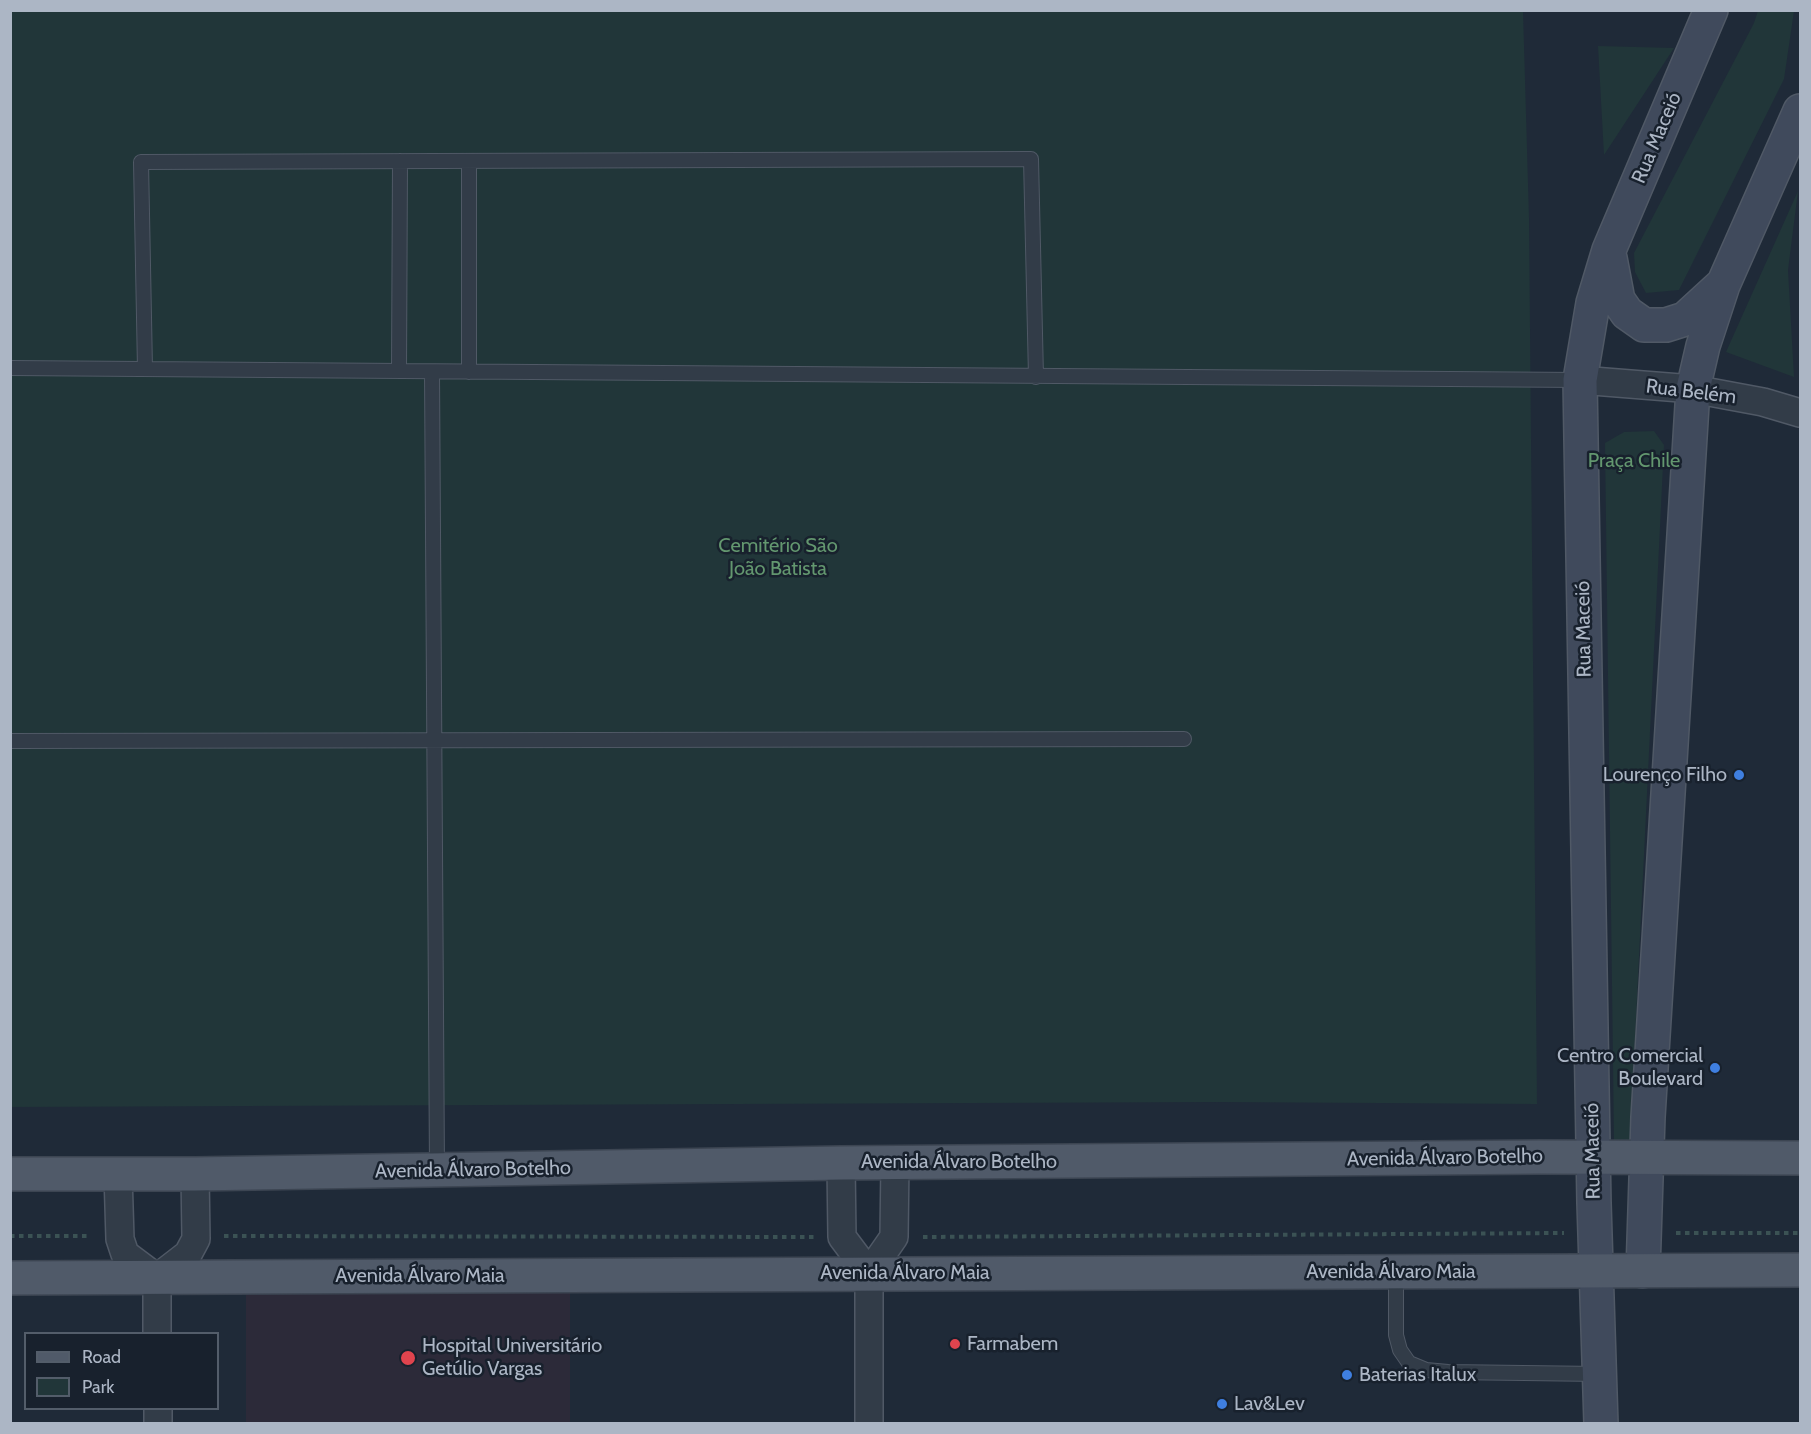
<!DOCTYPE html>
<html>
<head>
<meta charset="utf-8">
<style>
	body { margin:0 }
	#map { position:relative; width:1811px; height:1434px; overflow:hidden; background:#1f2a38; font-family:Cabin,sans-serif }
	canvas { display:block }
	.frame { position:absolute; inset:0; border:12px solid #acb6c5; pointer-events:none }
	.legend { position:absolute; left:24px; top:1332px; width:195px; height:78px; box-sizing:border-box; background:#18212d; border:2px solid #535d6a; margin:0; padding:8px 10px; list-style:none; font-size:18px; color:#acb6c5 }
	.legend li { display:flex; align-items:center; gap:12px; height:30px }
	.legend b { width:30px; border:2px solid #535d6a }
</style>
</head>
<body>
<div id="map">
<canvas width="1811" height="1434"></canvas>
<div class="frame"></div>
<ul class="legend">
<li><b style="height:8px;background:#505a69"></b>Road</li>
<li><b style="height:16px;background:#213639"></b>Park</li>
</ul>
</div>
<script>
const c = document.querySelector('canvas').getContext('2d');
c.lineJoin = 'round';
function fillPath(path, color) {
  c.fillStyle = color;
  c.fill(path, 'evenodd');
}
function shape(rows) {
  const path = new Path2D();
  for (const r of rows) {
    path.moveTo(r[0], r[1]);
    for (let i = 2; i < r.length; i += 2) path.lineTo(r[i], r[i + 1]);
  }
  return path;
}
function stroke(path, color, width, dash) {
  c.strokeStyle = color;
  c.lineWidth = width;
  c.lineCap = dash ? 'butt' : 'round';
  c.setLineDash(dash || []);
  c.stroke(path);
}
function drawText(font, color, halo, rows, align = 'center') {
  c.font = font + ' Cabin,sans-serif';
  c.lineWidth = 5;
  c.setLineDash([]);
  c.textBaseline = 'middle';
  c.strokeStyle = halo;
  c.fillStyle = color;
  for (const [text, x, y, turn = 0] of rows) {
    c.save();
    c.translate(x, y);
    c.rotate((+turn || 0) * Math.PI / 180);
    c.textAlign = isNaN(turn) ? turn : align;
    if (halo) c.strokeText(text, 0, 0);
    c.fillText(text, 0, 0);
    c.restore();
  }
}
const medical = shape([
	[570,1292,570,1423,246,1423,246,1293]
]);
const green = shape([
	[10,11,1523,11,1529,218,1537,1104,1217,1102,11,1107],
	[1758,11,1794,11,1784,79,1679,290,1646,293,1635,272,1634,253,1754,23],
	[1598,46,1674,48,1604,155],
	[1798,191,1788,270,1794,377,1726,352],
	[1654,431,1664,445,1630,1141,1614,1141,1605,443,1624,432]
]);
const path = shape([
	[1676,1233,1800,1233],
	[10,1236,91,1236],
	[224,1236,814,1237],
	[923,1237,1564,1233]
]);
const lane = shape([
	[469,161,469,372],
	[10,368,1580,380],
	[145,369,141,162,1031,159,1036,377],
	[399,371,400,161],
	[432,372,437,1170],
	[10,741,1184,739],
	[1396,1272,1396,1335,1400,1350,1409,1363,1426,1370,1448,1372,1599,1374]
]);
const street = shape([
	[1580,380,1693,389,1763,402,1800,413],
	[841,1163,842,1237,869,1273],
	[118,1174,120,1239,125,1254,157,1278],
	[157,1278,188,1254,196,1239,195,1174],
	[157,1278,157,1334],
	[158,1408,158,1424],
	[869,1424,869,1273,894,1237,895,1163]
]);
const secondary = shape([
	[1610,258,1618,300,1627,313,1644,325,1666,325,1685,319,1721,286],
	[1643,1271,1648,1117,1693,389,1703,346,1723,285,1800,111],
	[1601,1424,1594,1203,1580,380,1593,303,1609,250,1711,10]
]);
const primary = shape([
	[10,1174,195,1174,841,1163,1539,1157,1800,1158],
	[10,1278,1800,1270]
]);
const markers = [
	[1739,775,6,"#3f7fe0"],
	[1715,1068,6,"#3f7fe0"],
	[955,1344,6,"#e0444e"],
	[408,1358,8,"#e0444e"],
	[1347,1375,6,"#3f7fe0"],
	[1222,1404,6,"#3f7fe0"]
];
const streetNames = [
	["Rua Maceió",1657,138,-67],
	["Rua Belém",1691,392,7],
	["Rua Maceió",1584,629,-91],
	["Rua Maceió",1593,1151,-91],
	["Avenida Álvaro Botelho",1445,1158,-1],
	["Avenida Álvaro Botelho",959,1162],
	["Avenida Álvaro Botelho",473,1170,-1],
	["Avenida Álvaro Maia",1391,1272],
	["Avenida Álvaro Maia",905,1273],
	["Avenida Álvaro Maia",420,1276]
];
const parkNames = [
	["Praça Chile",1634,461],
	["Cemitério São",778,546],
	["João Batista",778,569]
];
const poiNames = [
	["Lourenço Filho",1727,775,"right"],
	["Centro Comercial",1703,1056,"right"],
	["Boulevard",1703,1079,"right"],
	["Farmabem",967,1344],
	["Hospital Universitário",422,1346],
	["Getúlio Vargas",422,1369],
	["Baterias Italux",1359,1375],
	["Lav&Lev",1234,1404]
];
fillPath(medical, '#2c2a39');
fillPath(green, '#213639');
stroke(lane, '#505966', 16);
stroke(street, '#505966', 30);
stroke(secondary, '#505966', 36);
stroke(primary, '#3c4552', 36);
stroke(path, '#3b5254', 4, [4.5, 4.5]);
stroke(lane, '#323c48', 14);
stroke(street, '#323c48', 27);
stroke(secondary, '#404a5c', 33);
stroke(primary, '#505a69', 33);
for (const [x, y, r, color] of markers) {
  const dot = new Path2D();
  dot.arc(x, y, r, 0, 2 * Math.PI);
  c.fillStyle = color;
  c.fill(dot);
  stroke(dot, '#18212d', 2);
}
drawText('20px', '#acb6c5', '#18212d', streetNames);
drawText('20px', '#63976f', '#18212d', parkNames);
drawText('20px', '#acb6c5', '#18212d', poiNames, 'left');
</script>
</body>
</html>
